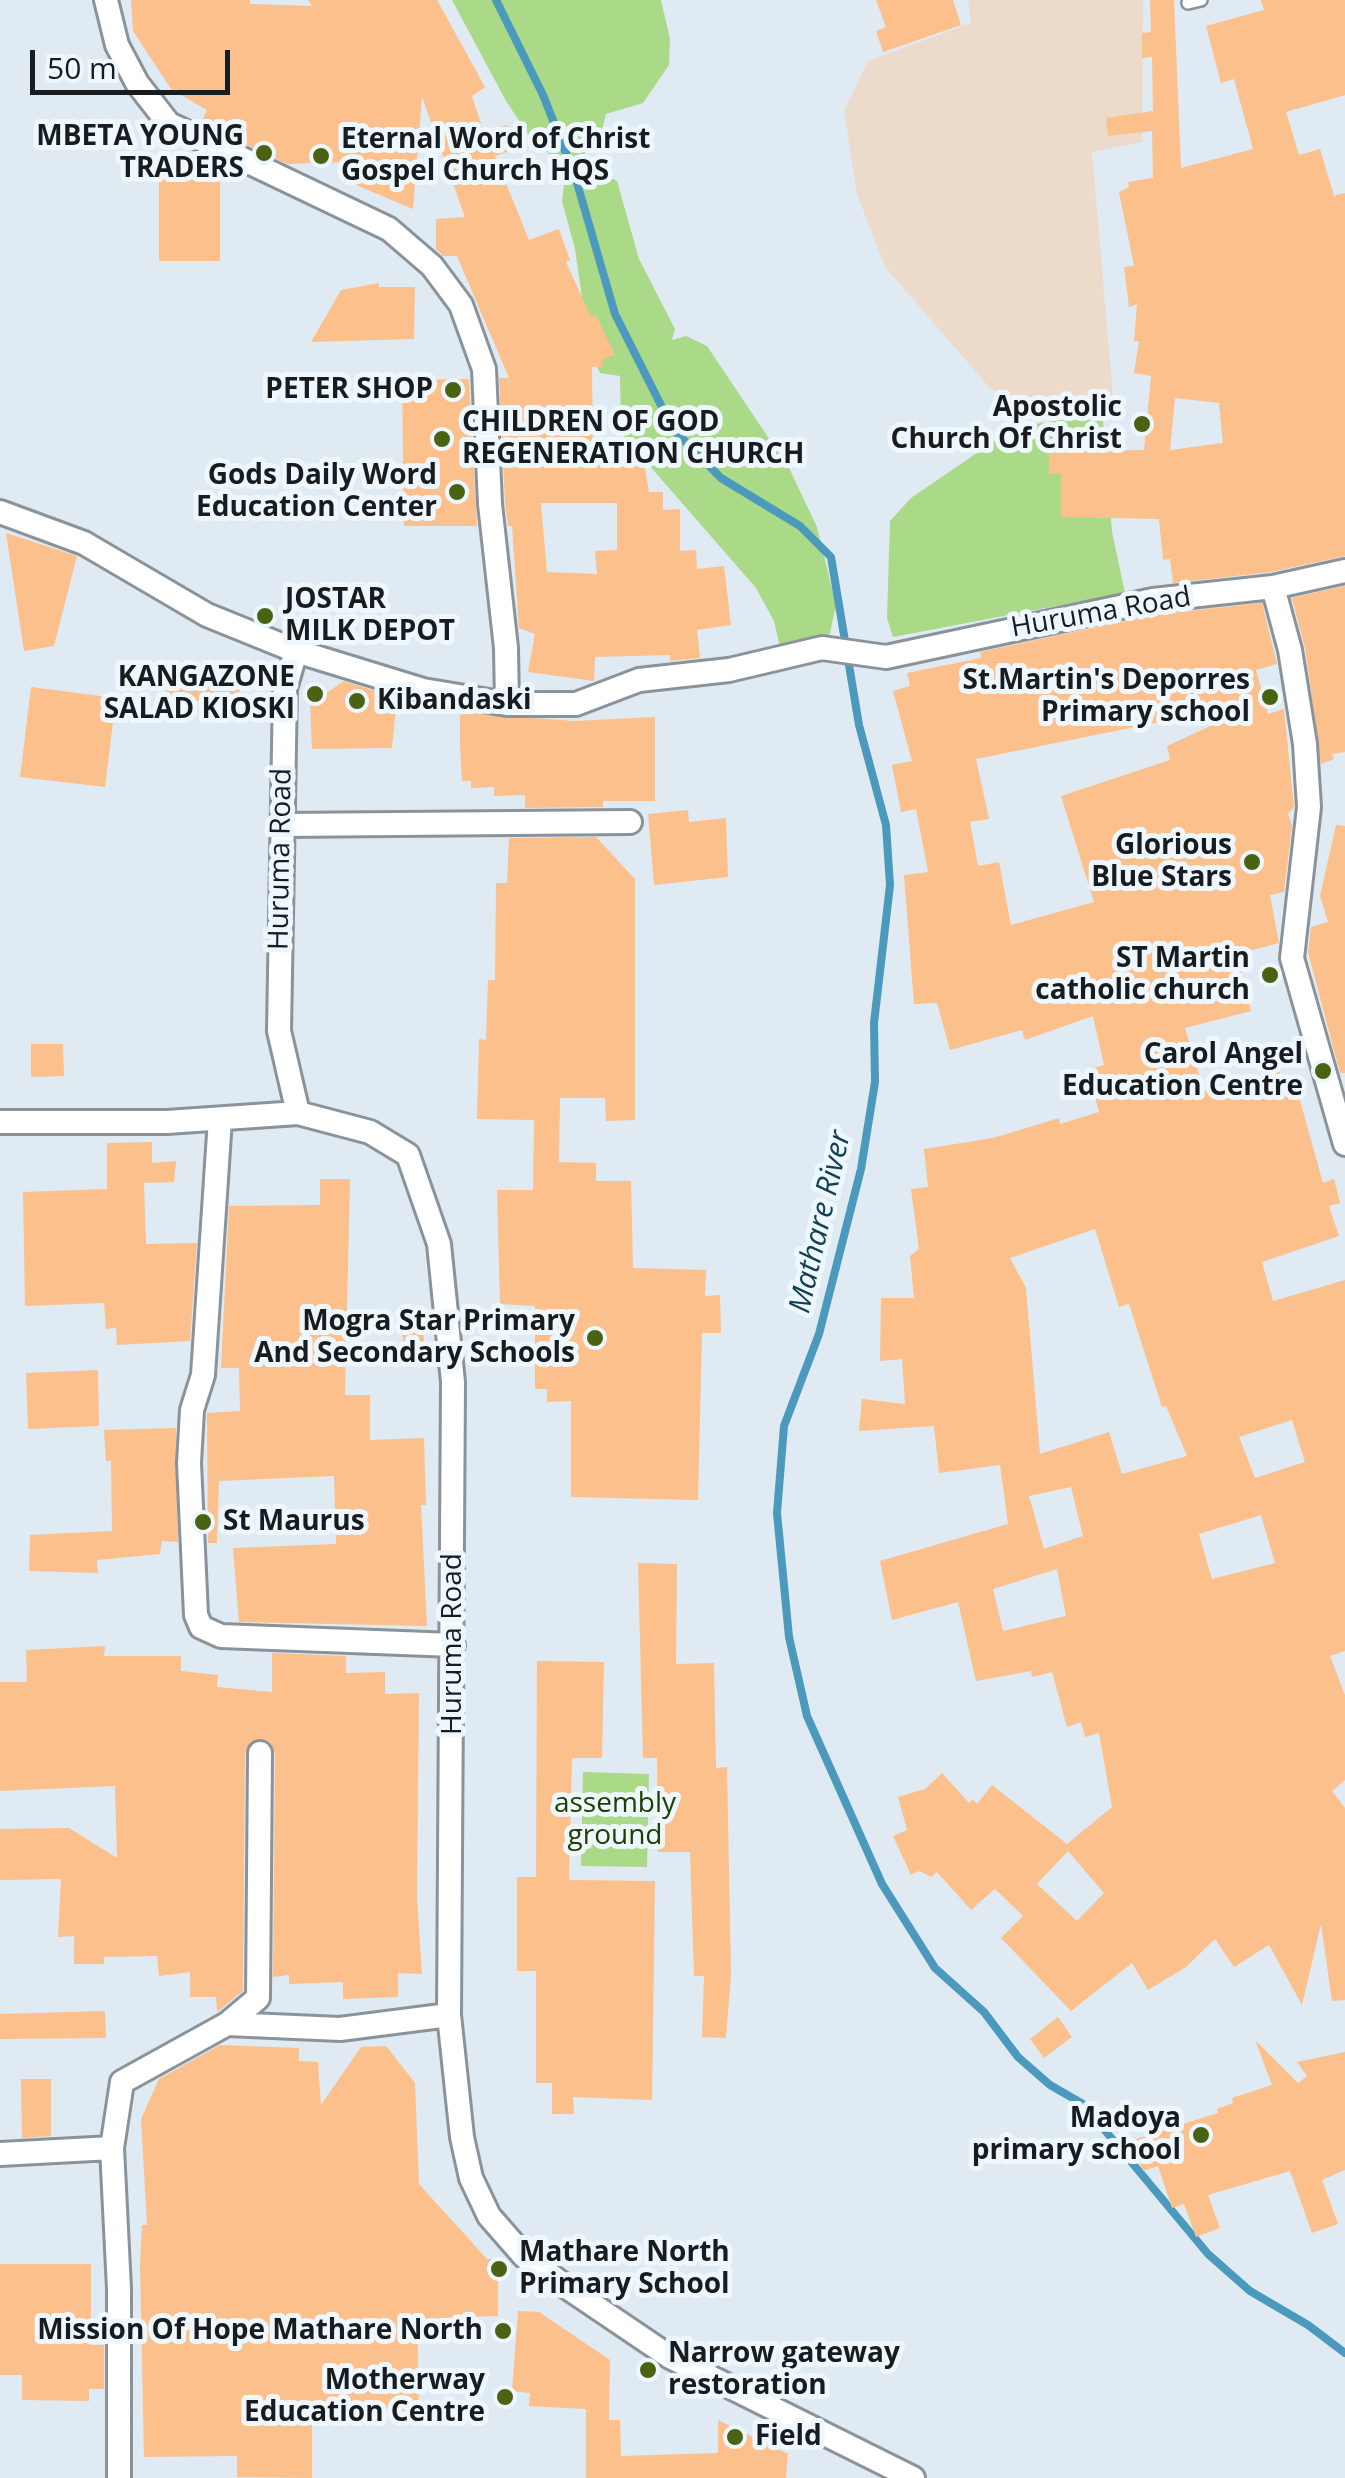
<!DOCTYPE html>
<html>
<head>
<meta charset="utf-8">
<style>
	body { margin:0 }
	#map { position:relative; width:1345px; height:2478px; overflow:hidden; background:#e0eaf3; font-family:"Open Sans",sans-serif }
	canvas { display:block }
	.scale { position:absolute; left:30px; top:50px; width:200px; height:45px; box-sizing:border-box; border:5px solid #191c1f; border-top:0; padding-left:12px; font-size:30px; line-height:35px; white-space:nowrap; color:#191c1f; -webkit-text-stroke:8px #eff7fe; paint-order:stroke }
</style>
</head>
<body>
<div id="map">
<canvas width="1345" height="2478"></canvas>
<div class="scale">50 m</div>
</div>
<script>
const c = document.querySelector('canvas').getContext('2d');
c.lineJoin = 'round';
function fillPath(path, color) {
  c.fillStyle = color;
  c.fill(path, 'evenodd');
}
function shape(rows) {
  const path = new Path2D();
  for (const r of rows) {
    path.moveTo(r[0], r[1]);
    for (let i = 2; i < r.length; i += 2) path.lineTo(r[i], r[i + 1]);
  }
  return path;
}
function stroke(path, color, width, dash) {
  c.strokeStyle = color;
  c.lineWidth = width;
  c.lineCap = dash ? 'butt' : 'round';
  c.setLineDash(dash || []);
  c.stroke(path);
}
function drawText(font, color, halo, rows, align = 'center') {
  c.font = font + ' "Open Sans",sans-serif';
  c.lineWidth = 10;
  c.setLineDash([]);
  c.textBaseline = 'middle';
  c.strokeStyle = halo;
  c.fillStyle = color;
  for (const [text, x, y, turn = 0] of rows) {
    c.save();
    c.translate(x, y);
    c.rotate((+turn || 0) * Math.PI / 180);
    c.textAlign = isNaN(turn) ? turn : align;
    if (halo) c.strokeText(text, 0, 0);
    c.fillText(text, 0, 0);
    c.restore();
  }
}
const commercial = shape([
	[968,0,1143,0,1142,142,1092,152,1113,396,1092,407,1056,411,1023,407,990,388,885,267,857,194,844,111,868,61,971,23],
	[1345,580,1345,593,1007,645,1005,633]
]);
const green = shape([
	[452,0,661,0,670,39,669,65,643,103,606,114,601,134,580,160,557,160,530,137,506,101],
	[595,170,617,181,639,259,675,329,672,340,686,336,707,346,790,470,817,527,836,605,830,633,812,661,780,647,774,621,756,588,621,433,620,376,600,373,590,353,575,249,562,201,565,176],
	[1093,415,1103,420,1112,532,1125,593,893,637,887,618,890,521,911,498,1015,427],
	[583,1772,649,1774,647,1867,581,1866]
]);
const stream = shape([
	[496,0,543,95,575,176,615,314,673,429,721,478,800,526,831,557,859,725,886,825,890,885,874,1023,875,1082,861,1169,819,1334,784,1426,777,1513,789,1637,807,1716,882,1884,935,1968,984,2012,1018,2057,1050,2085,1083,2104,1208,2254,1250,2291,1308,2325,1345,2353]
]);
const building = shape([
	[131,0,250,0,250,4,312,6,308,0,437,0,485,87,472,96,484,133,507,125,516,149,495,156,529,240,559,229,570,260,566,262,591,317,596,315,615,355,603,359,603,367,592,367,593,459,643,457,649,492,663,492,663,510,680,509,680,551,696,550,697,569,724,566,731,625,697,630,700,658,670,661,670,655,595,657,594,681,528,672,535,634,519,628,512,526,508,526,505,503,499,378,509,378,457,256,443,256,436,249,436,219,465,217,422,97,413,209,342,179,343,162,287,164,201,123,207,110,171,89,133,31],
	[541,503,617,503,617,550,595,551,597,574,547,572],
	[876,0,953,0,961,25,883,52,876,31,886,27],
	[1150,0,1174,0,1181,168,1253,149,1234,79,1221,83,1206,26,1264,10,1261,0,1345,0,1345,95,1286,112,1299,155,1320,149,1334,196,1345,193,1345,556,1271,572,1173,583,1170,559,1163,560,1159,519,1061,517,1061,473,1049,474,1049,451,1144,450,1151,376,1134,373,1139,341,1134,341,1137,304,1129,307,1124,267,1134,266,1119,192,1129,187,1128,182,1153,178,1152,131,1108,136,1106,118,1153,111,1152,57,1142,58,1142,33,1151,32],
	[1175,398,1219,403,1223,443,1170,450],
	[159,173,220,173,220,261,159,261],
	[379,283,379,287,415,287,414,339,311,342,341,290],
	[469,379,477,526,404,526,402,380],
	[6,533,77,556,54,646,24,651],
	[1345,586,1345,752,1332,754,1334,759,1321,764,1305,648,1292,598],
	[1262,603,1277,664,1256,670,1268,714,1284,709,1294,807,1288,814,1292,826,1284,892,1270,895,1279,943,1237,954,1251,1011,1185,1028,1204,1091,1279,1070,1289,1100,1299,1097,1323,1183,1334,1179,1340,1203,1329,1206,1339,1236,1262,1262,1273,1301,1345,1280,1345,1651,1330,1656,1345,1695,1345,1780,1332,1791,1345,1808,1345,2000,1332,2001,1321,1924,1302,2005,1269,1945,1234,1967,1215,1939,1186,1967,1148,1990,1132,1963,1071,2011,1001,1938,1023,1916,995,1889,971,1910,937,1872,931,1877,919,1871,911,1875,893,1836,907,1830,898,1797,925,1789,942,1773,969,1803,973,1799,977,1804,992,1785,1067,1844,1112,1807,1099,1733,1085,1737,1081,1722,1067,1727,1052,1672,1032,1677,1031,1671,976,1681,958,1602,892,1620,880,1561,1008,1524,1000,1465,939,1473,934,1426,859,1431,862,1399,905,1404,902,1359,880,1361,881,1298,914,1298,910,1256,919,1249,911,1189,928,1187,924,1149,993,1138,1059,1118,1060,1124,1099,1112,1087,1070,1104,1065,1093,1016,1025,1040,1022,1030,950,1050,937,1003,914,1004,904,875,928,872,916,809,901,812,892,765,912,761,893,691,910,686,907,673,981,658,980,652,1155,615],
	[1240,706,1241,712,1167,746,1170,760,1061,796,1094,902,1011,925,999,862,978,866,970,822,989,819,976,759],
	[1095,1229,1119,1307,1129,1304,1162,1407,1166,1406,1187,1456,1122,1474,1109,1432,1040,1454,1026,1288,1010,1258],
	[1292,1420,1305,1462,1255,1478,1239,1437],
	[1071,1487,1083,1536,1044,1549,1029,1496],
	[1261,1515,1275,1563,1212,1579,1199,1534],
	[1057,1569,1066,1616,1003,1631,993,1589],
	[1068,1851,1104,1893,1077,1921,1037,1884],
	[239,665,240,699,167,702,166,667],
	[344,681,397,698,392,748,312,749,310,704],
	[31,687,116,698,105,787,20,777],
	[469,713,574,721,655,717,655,801,603,801,603,807,525,808,525,795,494,796,494,787,471,788,471,781,462,781,460,745,460,715],
	[688,810,689,822,726,818,728,877,654,885,648,814],
	[1336,825,1345,826,1345,1073,1340,1073,1308,952,1311,927,1328,922,1320,896],
	[596,837,635,879,635,1120,606,1121,605,1098,560,1098,559,1162,596,1163,596,1181,631,1181,633,1268,706,1270,705,1296,720,1295,721,1333,702,1333,698,1500,571,1497,571,1401,547,1402,547,1389,535,1389,535,1306,500,1304,497,1190,533,1190,534,1120,477,1119,479,1039,486,1040,488,980,495,980,496,883,507,883,509,838],
	[31,1044,63,1044,64,1076,31,1077],
	[152,1142,152,1163,176,1161,174,1182,144,1183,146,1244,197,1243,190,1341,117,1345,116,1328,106,1329,104,1303,25,1306,23,1192,107,1189,107,1143],
	[320,1179,350,1179,345,1395,370,1395,370,1440,424,1438,426,1505,421,1505,427,1626,239,1622,233,1548,336,1544,334,1476,219,1481,217,1543,208,1543,207,1413,240,1411,239,1368,221,1368,229,1206,320,1205],
	[423,1322,424,1343,403,1343,402,1323],
	[98,1370,99,1426,28,1429,26,1373],
	[176,1428,178,1542,162,1541,160,1554,97,1560,98,1573,29,1571,30,1535,112,1531,111,1461,106,1461,104,1430],
	[638,1563,677,1564,676,1664,714,1663,716,1768,727,1767,731,1975,726,2038,702,2037,704,1976,694,1976,690,1852,658,1852,657,1758,643,1758],
	[105,1646,104,1656,181,1656,181,1671,218,1675,217,1687,272,1692,272,1653,346,1656,346,1673,385,1672,385,1694,419,1693,417,1897,422,1974,398,1973,398,1997,343,1999,343,1982,289,1984,289,1975,273,1977,275,1753,267,1740,252,1741,245,1753,243,1991,217,2012,216,1997,190,1997,190,1972,159,1976,157,1956,104,1957,104,1964,74,1964,74,1936,58,1937,61,1879,0,1880,0,1829,69,1828,117,1858,115,1786,0,1791,0,1682,27,1682,26,1650],
	[537,1661,604,1662,602,1758,572,1758,569,1880,655,1881,652,2100,573,2097,574,2114,552,2114,552,2083,536,2083,536,1971,517,1971,517,1877,536,1877],
	[105,2011,106,2038,0,2039,0,2014],
	[1058,2017,1072,2037,1044,2058,1030,2039],
	[1255,2040,1298,2083,1307,2076,1297,2062,1345,2052,1345,2170,1322,2180,1338,2224,1312,2233,1290,2171,1208,2195,1220,2228,1196,2237,1184,2204,1172,2208,1158,2166,1143,2171,1133,2140,1218,2113,1217,2109,1233,2103,1232,2098,1272,2085],
	[220,2045,299,2048,299,2061,318,2062,321,2105,361,2047,386,2046,415,2083,419,2184,487,2259,498,2259,498,2316,417,2319,419,2411,312,2410,312,2478,237,2477,237,2456,144,2457,140,2265,142,2225,147,2225,141,2119,159,2079],
	[21,2079,51,2079,51,2136,22,2138],
	[0,2264,91,2264,91,2345,104,2345,104,2389,89,2389,89,2401,22,2400,22,2375,0,2375],
	[518,2311,539,2312,610,2360,609,2420,620,2420,621,2456,718,2453,718,2420,788,2454,786,2478,586,2478,586,2409,529,2406,530,2393,512,2391]
]);
const lane = shape([
	[1188,3,1201,0]
]);
const street = shape([
	[106,0,117,45,137,83,169,124,389,229,432,266,461,305,484,369,490,504,506,648,507,704],
	[0,512,84,543,207,615,296,651,423,690,507,704,576,704,639,680,729,670,822,648,886,657,1153,600,1273,587,1345,571],
	[1273,587,1290,650,1305,744,1309,807,1292,958,1345,1144],
	[296,651,285,689,279,1031,298,1113],
	[281,825,630,822],
	[220,1119,203,1375,192,1410,189,1463,196,1615,201,1627,221,1636,453,1645],
	[0,1122,167,1122,298,1113,370,1132,408,1155,439,1244,453,1382,449,2015,462,2137,471,2178,489,2216,524,2256,565,2286,670,2357,913,2478],
	[227,2024,340,2029,449,2015],
	[0,2154,112,2148],
	[119,2478,119,2289,112,2148,122,2082,227,2024,258,1998,260,1753]
]);
const markers = [
	[264,153,10,"#4a6312"],
	[321,156,10,"#4a6312"],
	[453,390,10,"#4a6312"],
	[1142,424,10,"#4a6312"],
	[442,439,10,"#4a6312"],
	[457,492,10,"#4a6312"],
	[265,616,10,"#4a6312"],
	[315,694,10,"#4a6312"],
	[1270,697,10,"#4a6312"],
	[357,701,10,"#4a6312"],
	[1252,862,10,"#4a6312"],
	[1270,975,10,"#4a6312"],
	[1323,1071,10,"#4a6312"],
	[595,1338,10,"#4a6312"],
	[203,1522,10,"#4a6312"],
	[1201,2135,10,"#4a6312"],
	[499,2269,10,"#4a6312"],
	[503,2331,10,"#4a6312"],
	[648,2370,10,"#4a6312"],
	[505,2397,10,"#4a6312"],
	[735,2437,10,"#4a6312"]
];
const poiNames = [
	["MBETA YOUNG",244,137],
	["TRADERS",244,169],
	["Eternal Word of Christ",341,140,"left"],
	["Gospel Church HQS",341,172,"left"],
	["PETER SHOP",433,390],
	["Apostolic",1122,408],
	["Church Of Christ",1122,440],
	["CHILDREN OF GOD",462,423,"left"],
	["REGENERATION CHURCH",462,455,"left"],
	["Gods Daily Word",437,476],
	["Education Center",437,508],
	["JOSTAR",285,600,"left"],
	["MILK DEPOT",285,632,"left"],
	["KANGAZONE",295,678],
	["SALAD KIOSKI",295,710],
	["St.Martin's Deporres",1250,681],
	["Primary school",1250,713],
	["Kibandaski",377,701,"left"],
	["Glorious",1232,846],
	["Blue Stars",1232,878],
	["ST Martin",1250,959],
	["catholic church",1250,991],
	["Carol Angel",1303,1055],
	["Education Centre",1303,1087],
	["Mogra Star Primary",575,1322],
	["And Secondary Schools",575,1354],
	["St Maurus",223,1522,"left"],
	["Madoya",1181,2119],
	["primary school",1181,2151],
	["Mathare North",519,2253,"left"],
	["Primary School",519,2285,"left"],
	["Mission Of Hope Mathare North",483,2331],
	["Narrow gateway",668,2354,"left"],
	["restoration",668,2386,"left"],
	["Motherway",485,2381],
	["Education Centre",485,2413],
	["Field",755,2437,"left"]
];
const streetNames = [
	["Huruma Road",1101,613,-10],
	["Huruma Road",281,859,-89],
	["Huruma Road",453,1644,-90]
];
const parkNames = [
	["assembly",615,1804],
	["ground",615,1836]
];
const waterNames = [
	["Mathare River",821,1222,-77]
];
fillPath(commercial, '#ecdbca');
fillPath(green, '#aad988');
stroke(stream, '#4b99bc', 8);
fillPath(building, '#fbc08b');
stroke(lane, '#8a929a', 16);
stroke(street, '#8a929a', 28);
stroke(lane, '#fff', 11);
stroke(street, '#fff', 22);
for (const [x, y, r, color] of markers) {
  const dot = new Path2D();
  dot.arc(x, y, r, 0, 2 * Math.PI);
  c.fillStyle = color;
  c.fill(dot);
  stroke(dot, '#eff7fe', 4);
}
drawText('bold 28px', '#191c1f', '#eff7fe', poiNames, 'right');
drawText('28px', '#191c1f', '#eff7fe', streetNames);
drawText('28px', '#213e01', '#eff7fe', parkNames);
drawText('italic 30px', '#0f4053', '#eff7fe', waterNames);
</script>
</body>
</html>
